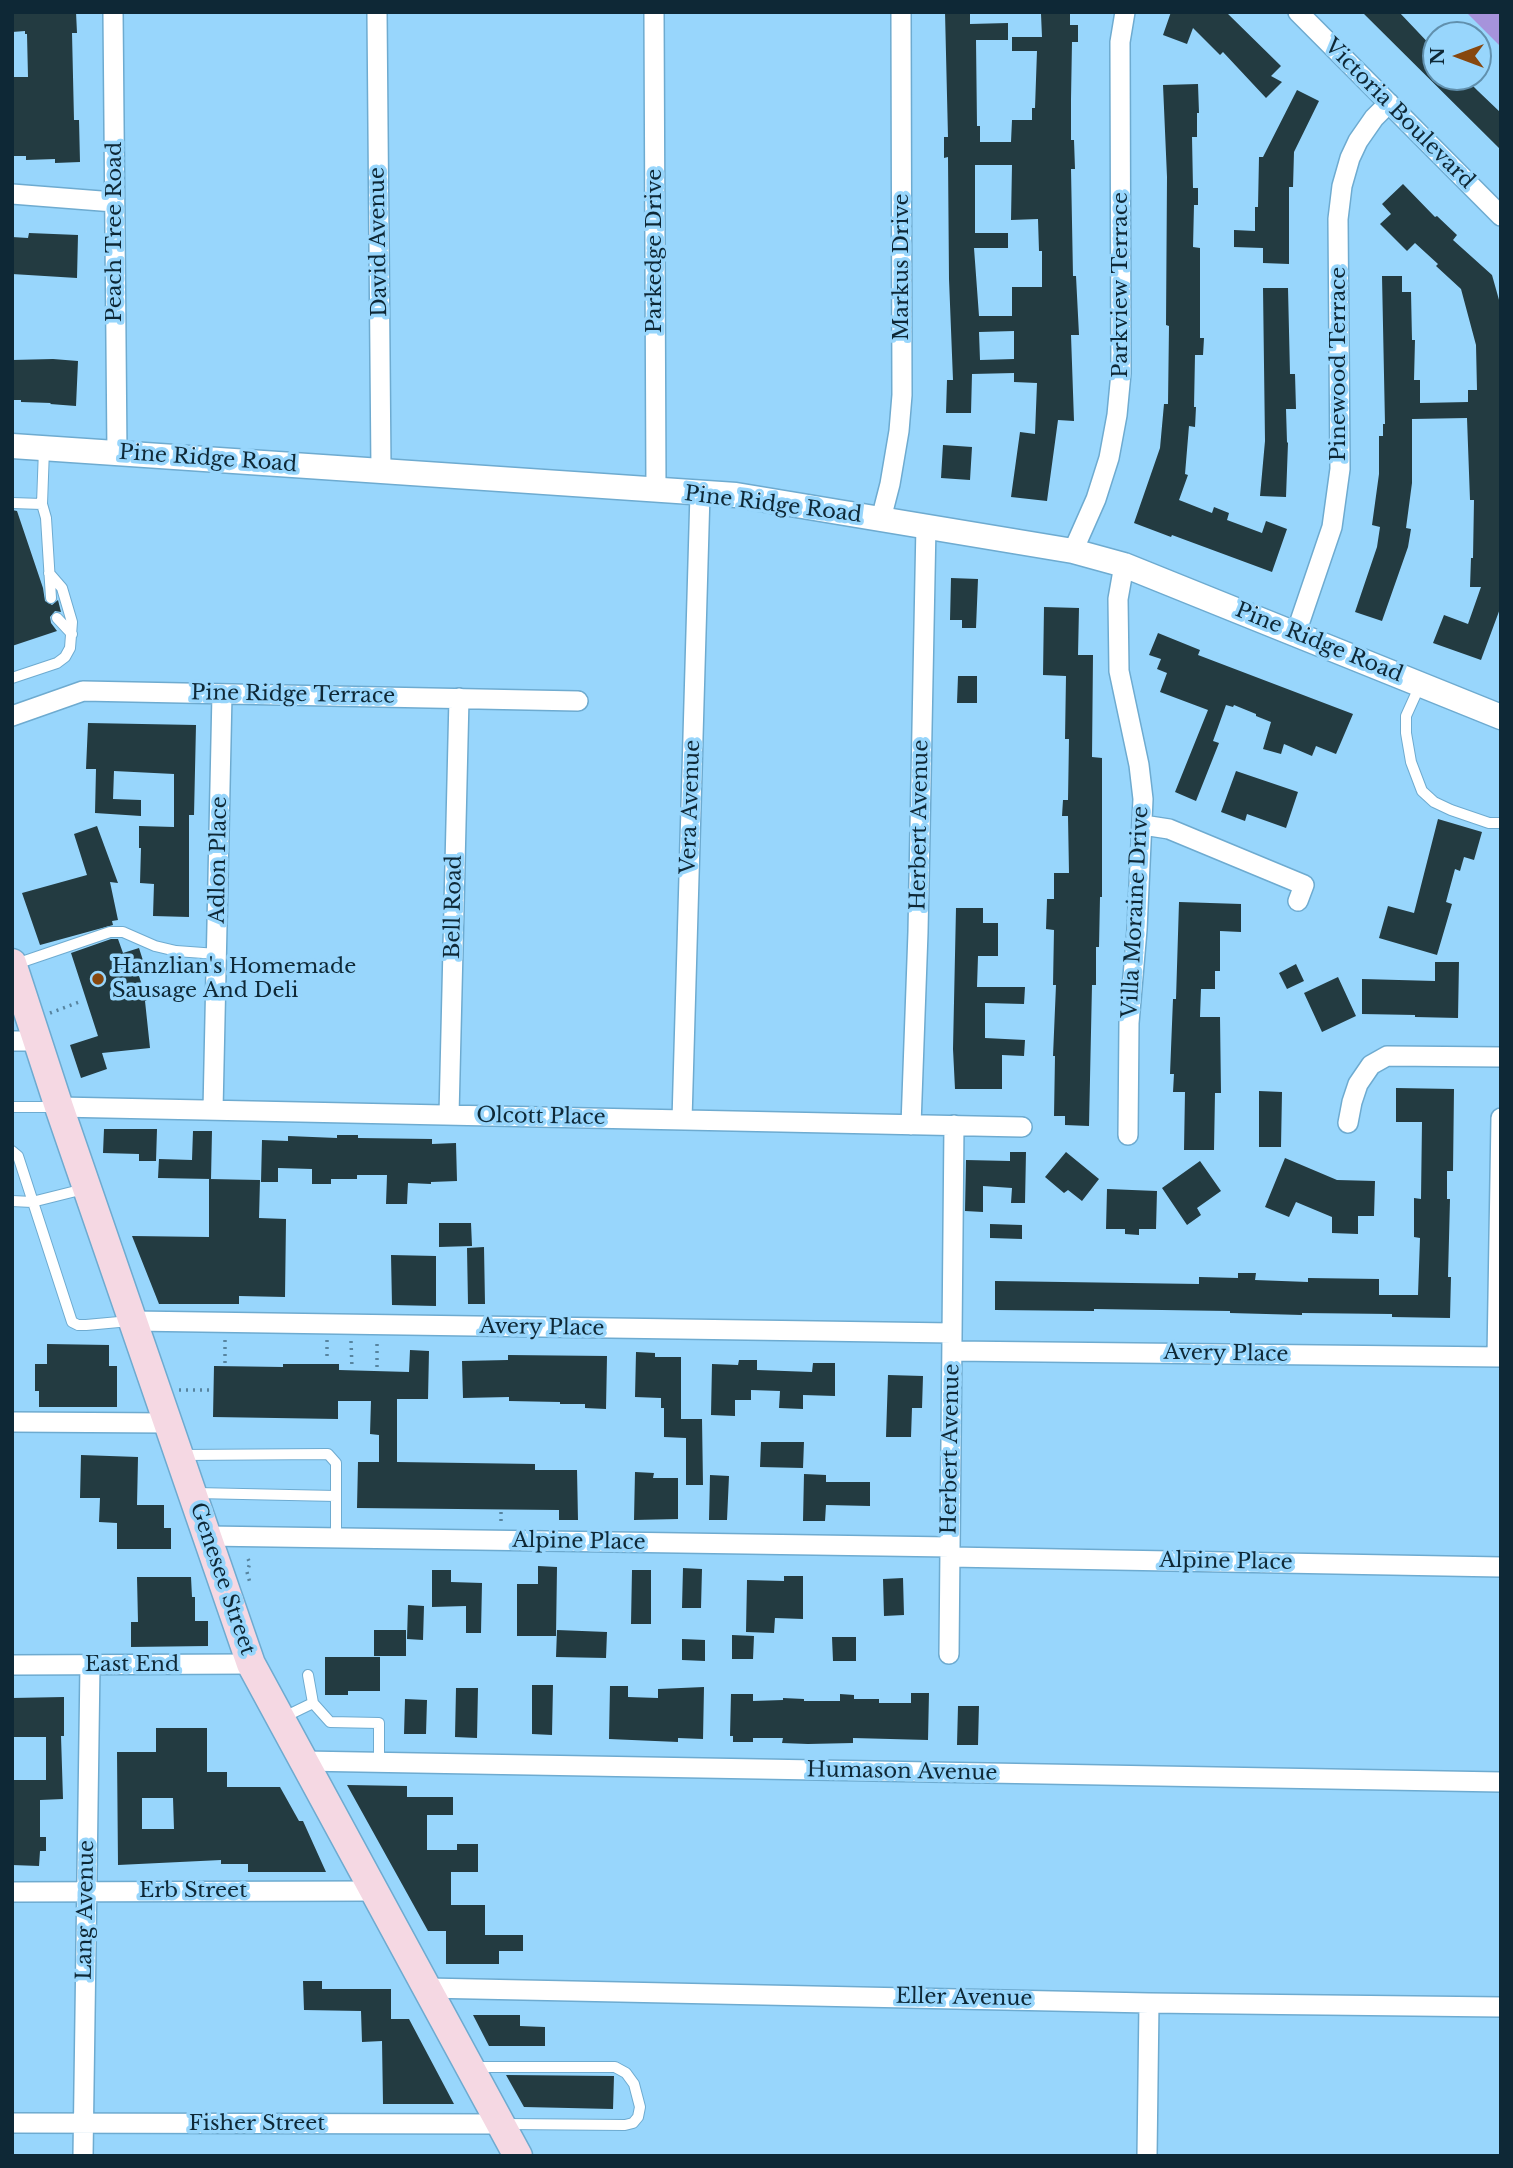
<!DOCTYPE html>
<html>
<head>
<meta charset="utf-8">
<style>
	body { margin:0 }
	#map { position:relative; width:1513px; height:2168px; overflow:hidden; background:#98d6fc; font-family:"Libre Baskerville",serif }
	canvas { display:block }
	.frame { position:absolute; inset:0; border:14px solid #0e2836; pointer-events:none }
	.north { position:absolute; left:1422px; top:21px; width:70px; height:70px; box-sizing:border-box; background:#98d6fc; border:2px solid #6190ad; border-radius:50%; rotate:270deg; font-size:19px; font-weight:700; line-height:28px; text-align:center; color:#0e2836 }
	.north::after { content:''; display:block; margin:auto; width:24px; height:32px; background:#87470e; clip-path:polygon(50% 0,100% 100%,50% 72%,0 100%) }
</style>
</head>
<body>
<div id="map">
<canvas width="1513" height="2168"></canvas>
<div class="frame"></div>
<div class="north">N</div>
</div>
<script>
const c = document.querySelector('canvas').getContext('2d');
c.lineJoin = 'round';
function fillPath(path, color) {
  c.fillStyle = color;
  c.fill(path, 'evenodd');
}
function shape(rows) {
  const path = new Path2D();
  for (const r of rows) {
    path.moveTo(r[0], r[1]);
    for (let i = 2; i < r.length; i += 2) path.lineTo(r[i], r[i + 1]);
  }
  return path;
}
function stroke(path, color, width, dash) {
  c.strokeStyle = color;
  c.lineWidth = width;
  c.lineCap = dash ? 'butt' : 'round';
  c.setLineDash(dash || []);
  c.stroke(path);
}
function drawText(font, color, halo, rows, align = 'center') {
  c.font = font + ' "Libre Baskerville",serif';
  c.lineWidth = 7;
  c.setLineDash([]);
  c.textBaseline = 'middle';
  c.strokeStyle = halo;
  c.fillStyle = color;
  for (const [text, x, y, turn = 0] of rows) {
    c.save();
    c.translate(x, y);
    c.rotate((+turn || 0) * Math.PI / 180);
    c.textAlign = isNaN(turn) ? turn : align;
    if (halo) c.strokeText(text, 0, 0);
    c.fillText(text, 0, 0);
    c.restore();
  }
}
const green = shape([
	[1466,12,1501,12,1501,47]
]);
const building = shape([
	[12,12,76,12,77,33,72,33,74,120,79,120,80,162,55,163,55,159,26,160,26,156,12,156,12,77,28,77,27,34,25,34,25,31,12,32],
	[945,12,970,12,970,24,1008,23,1008,40,976,40,977,126,980,126,980,142,1011,142,1012,120,1032,120,1032,108,1035,108,1037,51,1012,51,1012,37,1042,37,1041,14,1070,13,1070,25,1078,25,1078,42,1072,42,1071,99,1071,140,1074,140,1075,169,1071,169,1073,276,1076,276,1079,335,1071,335,1074,421,1058,420,1047,501,1011,497,1020,432,1035,434,1037,383,1014,382,1014,373,972,374,971,413,946,413,947,380,953,380,949,279,948,157,944,158,944,137,948,137],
	[975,165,1012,165,1011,220,1038,219,1039,251,1042,251,1042,287,1012,287,1012,316,979,316,974,248,1008,248,1008,233,975,233],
	[1014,331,1014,359,980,360,979,332],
	[1171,12,1226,12,1281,66,1271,76,1282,82,1266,98,1223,52,1220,55,1193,28,1187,44,1163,35],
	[1362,12,1399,12,1436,51,1436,77,1464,77,1478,91,1501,113,1501,150],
	[1198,84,1199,113,1197,113,1197,137,1192,137,1193,188,1198,188,1198,205,1194,205,1193,247,1200,248,1200,338,1204,338,1203,355,1195,355,1194,407,1196,407,1195,427,1189,426,1185,474,1188,475,1179,500,1212,513,1214,507,1229,513,1227,520,1262,533,1266,521,1287,529,1272,572,1172,535,1171,537,1134,523,1160,448,1164,404,1168,404,1169,326,1166,325,1167,177,1163,85],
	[1297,90,1319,101,1294,152,1293,187,1289,187,1289,264,1263,263,1263,248,1234,247,1234,230,1255,231,1255,207,1258,207,1259,157,1263,157],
	[1403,184,1435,217,1437,216,1457,235,1453,240,1492,275,1501,307,1501,606,1481,660,1433,643,1444,615,1468,624,1481,587,1470,587,1471,558,1473,558,1474,500,1470,500,1467,418,1412,419,1412,483,1406,528,1411,529,1408,547,1382,621,1355,612,1377,547,1380,527,1372,525,1379,474,1379,436,1383,436,1383,424,1385,424,1382,276,1402,276,1402,292,1411,292,1412,340,1415,340,1414,380,1420,380,1420,403,1468,402,1468,390,1477,390,1476,345,1461,289,1436,266,1438,264,1415,243,1407,251,1380,224,1391,214,1382,204],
	[29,233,78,235,77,278,12,274,12,237,28,238],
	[1263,288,1288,288,1290,374,1295,374,1296,409,1286,409,1287,442,1288,443,1286,497,1260,496,1265,441],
	[53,359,78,361,76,406,50,404,51,403,21,402,21,400,12,400,12,360],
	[943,445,972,447,970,480,941,478],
	[12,510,17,511,43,588,45,601,52,605,58,600,61,612,55,611,50,617,51,623,57,631,12,646],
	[951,578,978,579,976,628,962,628,962,620,950,620],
	[1044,607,1079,608,1078,655,1093,655,1092,757,1102,758,1102,897,1100,897,1099,947,1096,947,1096,985,1092,985,1089,1126,1065,1125,1065,1116,1054,1116,1055,1056,1053,1056,1056,985,1053,985,1054,930,1046,929,1047,899,1054,899,1054,873,1069,873,1068,816,1062,816,1063,800,1068,800,1069,739,1065,739,1066,676,1043,675],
	[1158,633,1200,650,1198,655,1353,714,1336,754,1316,746,1312,756,1284,744,1281,754,1263,749,1271,722,1256,716,1256,714,1234,705,1233,707,1226,705,1213,741,1219,743,1196,801,1175,792,1208,710,1160,692,1167,673,1157,669,1161,659,1149,655],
	[958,676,977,676,977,703,957,703],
	[88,723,196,725,194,815,189,815,189,917,153,916,154,884,140,883,141,848,139,848,139,826,174,827,174,774,114,771,113,799,141,800,141,816,95,813,96,769,86,769],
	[1236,771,1298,792,1286,828,1247,814,1245,821,1221,812],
	[1438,819,1482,832,1474,860,1464,857,1460,871,1455,869,1446,902,1452,904,1437,955,1379,938,1388,906,1414,913],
	[97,826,118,883,110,882,118,920,112,921,113,925,40,945,22,893,87,875,74,834],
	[1179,902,1241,904,1241,932,1220,931,1220,971,1215,971,1215,989,1201,989,1200,1017,1220,1017,1221,1093,1215,1093,1214,1150,1184,1150,1185,1092,1173,1092,1174,1074,1170,1074,1173,999,1176,999],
	[956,908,983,908,983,923,998,923,998,956,978,956,977,987,1025,987,1024,1004,985,1003,985,1038,1025,1040,1024,1056,1002,1055,1002,1089,955,1089,953,1049],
	[111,939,118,939,123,953,139,948,146,970,138,973,147,1000,145,1001,150,1048,102,1053,107,1069,81,1078,70,1045,98,1036,71,953],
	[1435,962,1459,962,1458,1018,1415,1017,1415,1015,1362,1014,1362,979,1435,981],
	[1296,964,1304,981,1287,989,1279,973],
	[1338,977,1356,1016,1322,1032,1304,993],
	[1396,1088,1454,1089,1453,1171,1447,1171,1447,1199,1450,1199,1448,1277,1451,1277,1450,1318,1392,1317,1392,1314,1302,1313,1302,1315,1230,1313,1230,1311,1094,1309,1094,1311,995,1310,995,1281,1199,1284,1199,1277,1238,1278,1238,1273,1256,1273,1255,1280,1308,1282,1308,1278,1379,1279,1379,1295,1418,1295,1420,1238,1414,1237,1414,1198,1421,1199,1422,1122,1396,1122],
	[1259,1091,1282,1092,1281,1147,1259,1147],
	[104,1129,157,1129,156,1161,139,1161,139,1154,103,1153],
	[193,1131,212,1131,211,1179,158,1178,159,1159,192,1160],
	[337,1135,358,1135,358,1138,432,1139,432,1144,456,1143,457,1181,431,1182,431,1184,408,1183,407,1204,386,1204,387,1175,357,1175,357,1179,331,1179,331,1184,312,1184,312,1169,278,1168,278,1182,261,1182,262,1140,288,1141,288,1136,337,1138],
	[1010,1152,1026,1152,1025,1203,1011,1203,1012,1188,983,1186,983,1212,965,1211,966,1160,1010,1161],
	[1066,1152,1099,1179,1082,1201,1068,1190,1064,1193,1045,1177],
	[1285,1158,1337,1180,1375,1181,1374,1216,1358,1216,1358,1234,1332,1233,1332,1217,1296,1202,1289,1217,1265,1207],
	[1200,1161,1221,1191,1197,1208,1201,1215,1187,1225,1162,1188],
	[209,1179,260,1180,259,1218,286,1219,285,1297,239,1296,239,1304,159,1304,132,1236,209,1237],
	[1107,1189,1157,1191,1156,1229,1139,1229,1139,1235,1125,1234,1125,1229,1106,1229],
	[439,1223,471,1223,472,1246,439,1247],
	[990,1224,1022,1225,1022,1239,990,1238],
	[484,1247,485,1304,468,1304,467,1248],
	[391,1255,436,1256,436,1306,392,1305],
	[47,1344,109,1345,109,1366,117,1366,117,1407,39,1407,39,1391,35,1391,35,1364,47,1364],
	[410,1350,429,1351,428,1399,397,1399,397,1462,535,1464,535,1470,577,1470,578,1520,559,1520,559,1510,357,1508,358,1462,379,1462,379,1435,370,1434,371,1401,338,1401,338,1419,213,1417,214,1366,283,1367,283,1364,339,1364,339,1370,409,1372],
	[636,1352,655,1353,655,1357,681,1357,681,1419,702,1419,703,1485,686,1485,686,1438,664,1437,664,1408,661,1408,661,1398,635,1397],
	[508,1355,607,1356,606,1409,585,1408,585,1404,560,1404,560,1402,509,1401,509,1397,463,1398,462,1361,508,1360],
	[739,1360,757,1360,757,1370,812,1372,813,1363,835,1363,835,1396,803,1395,803,1409,779,1408,780,1391,751,1390,751,1400,735,1400,735,1416,711,1415,712,1364,738,1365],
	[888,1375,923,1376,922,1408,912,1408,911,1437,886,1437],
	[761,1442,804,1442,803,1468,760,1467],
	[81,1455,138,1457,137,1505,164,1505,164,1528,171,1528,171,1549,117,1549,117,1523,99,1522,100,1498,80,1498],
	[635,1472,654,1473,653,1478,678,1478,678,1519,634,1520],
	[804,1474,826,1475,826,1482,870,1482,870,1506,826,1505,825,1521,803,1521],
	[710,1475,729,1476,727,1520,709,1520],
	[538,1566,557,1567,556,1636,517,1636,517,1584,538,1584],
	[683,1568,702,1569,701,1608,682,1608],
	[432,1570,451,1570,451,1582,482,1583,481,1633,466,1633,466,1606,432,1607],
	[632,1570,651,1570,651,1624,631,1624],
	[784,1576,803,1576,803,1619,775,1618,774,1633,746,1632,747,1580,784,1581],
	[137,1577,191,1577,192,1597,195,1597,195,1621,208,1621,208,1646,131,1647,131,1622,138,1622],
	[903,1578,904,1615,884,1616,883,1579],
	[408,1605,424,1606,423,1640,407,1639],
	[374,1630,406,1630,406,1656,374,1656],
	[557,1630,607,1632,606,1658,556,1657],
	[732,1635,754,1636,753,1659,732,1659],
	[832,1637,856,1637,856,1661,833,1661],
	[682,1639,705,1640,705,1661,682,1660],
	[325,1657,380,1657,380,1691,348,1691,348,1695,325,1695],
	[532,1685,553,1685,552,1735,532,1734],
	[610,1686,628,1686,628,1697,658,1698,658,1689,704,1687,703,1739,678,1738,678,1742,609,1739],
	[456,1688,478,1688,477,1738,455,1737],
	[911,1693,929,1693,928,1740,853,1738,853,1743,808,1744,782,1743,783,1738,753,1738,753,1742,733,1742,733,1736,730,1736,731,1694,753,1694,753,1701,783,1700,783,1698,804,1699,804,1701,840,1701,840,1694,854,1695,854,1699,879,1699,879,1703,911,1703],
	[64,1697,64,1736,61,1736,63,1799,40,1800,40,1837,46,1837,46,1851,40,1851,39,1866,12,1865,12,1780,46,1780,46,1737,12,1737,12,1698],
	[405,1699,427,1700,426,1734,404,1734],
	[958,1706,979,1706,978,1745,957,1745],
	[156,1728,207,1728,207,1772,227,1772,227,1787,280,1787,299,1821,303,1821,326,1872,248,1872,248,1864,221,1864,221,1860,118,1865,117,1752,156,1752],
	[142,1798,173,1798,174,1829,142,1829],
	[347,1785,407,1786,407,1797,453,1797,453,1815,427,1815,427,1850,457,1850,457,1844,478,1844,478,1872,451,1872,451,1905,485,1905,485,1935,523,1935,523,1951,499,1951,499,1964,446,1964,446,1931,428,1931],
	[303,1981,322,1981,322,1989,391,1989,391,2019,409,2019,454,2104,383,2104,382,2041,362,2042,361,2011,304,2010],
	[473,2015,520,2015,520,2026,545,2027,545,2046,489,2046],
	[506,2075,614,2076,613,2109,524,2107]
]);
const path = shape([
	[50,1013,79,1002],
	[327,1340,327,1359],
	[351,1341,352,1368],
	[225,1363,225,1339],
	[377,1367,377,1341],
	[179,1390,212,1390],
	[501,1512,501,1523],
	[248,1559,250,1563,247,1572,250,1583]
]);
const service = shape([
	[44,449,42,504,46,518,51,598],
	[12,503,42,504],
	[57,618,72,634],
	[12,678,57,663,65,657,70,648,72,622,62,588,49,573],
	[1420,685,1406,716,1406,733,1411,762,1422,791,1434,802,1451,810,1489,823,1501,823],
	[13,965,110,932,123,932,155,946,176,951,217,954],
	[12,1107,57,1107],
	[12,1151,18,1156,72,1322,78,1325,86,1325,130,1321],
	[12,1201,32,1202,84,1189],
	[181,1455,328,1454,336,1463,336,1538],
	[196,1493,336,1496],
	[308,1675,313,1703,330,1722,379,1723,379,1763],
	[282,1718,313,1703],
	[473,2067,615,2067,626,2073,634,2084,640,2107,638,2117,633,2123,625,2125,505,2124]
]);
const minor = shape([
	[113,12,117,453],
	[377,12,381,471],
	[654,12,656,490],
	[1298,12,1501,216],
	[12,194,114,202],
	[881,519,890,484,899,431,902,395,901,12],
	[1073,551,1096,499,1109,458,1117,415,1121,373,1120,42,1125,12],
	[1124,565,1118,599,1119,671,1139,765,1143,799,1137,930,1129,1023,1128,1135],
	[1296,633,1332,527,1340,469,1338,219,1342,186,1350,158,1358,141,1374,118,1389,103],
	[12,716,83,691,578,701],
	[1143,825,1169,829,1304,885,1298,901],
	[12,1041,39,1041],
	[59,1107,1022,1127],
	[213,1110,222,694],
	[449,1115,459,698],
	[682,1120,700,493],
	[1348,1123,1352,1102,1358,1084,1371,1065,1387,1056,1501,1057],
	[911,1125,918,932,926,525],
	[133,1321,952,1333],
	[952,1351,1501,1357],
	[1497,1357,1501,1118],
	[12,1422,168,1423],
	[207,1536,950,1547],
	[950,1557,1501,1567],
	[949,1654,954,1125],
	[12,1665,251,1664],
	[303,1761,1501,1782],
	[12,1892,375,1891],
	[427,1988,1149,2003,1501,2007],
	[12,2123,501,2124],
	[83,2156,90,1665],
	[1147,2156,1149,2003]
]);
const tertiary = shape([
	[12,446,736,495,1073,551,1124,565,1501,717]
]);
const secondary = shape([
	[12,963,59,1107,251,1664,518,2156]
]);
const markers = [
	[98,979,7,"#87470e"]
];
const streetNames = [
	["Victoria Boulevard",1399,114,45],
	["Peach Tree Road",115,232,-90],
	["David Avenue",379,242,-91],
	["Parkedge Drive",655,251,-90],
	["Markus Drive",902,267,-90],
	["Parkview Terrace",1121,285,-90],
	["Pinewood Terrace",1339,364,-90],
	["Pine Ridge Road",208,459,4],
	["Pine Ridge Road",773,505,7],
	["Pine Ridge Road",1319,643,22],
	["Pine Ridge Terrace",293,695,1],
	["Vera Avenue",691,807,-88],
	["Herbert Avenue",920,825,-89],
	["Adlon Place",219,860,-89],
	["Bell Road",454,907,-89],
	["Villa Moraine Drive",1136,912,-87],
	["Olcott Place",541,1117,1],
	["Avery Place",542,1328,1],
	["Avery Place",1226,1354,1],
	["Herbert Avenue",951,1449,-89],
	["Alpine Place",579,1542,1],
	["Alpine Place",1226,1562,1],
	["Genesee Street",222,1579,71],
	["East End",132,1665],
	["Humason Avenue",902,1772,1],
	["Erb Street",193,1891],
	["Lang Avenue",86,1910,-89],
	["Eller Avenue",964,1998,1],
	["Fisher Street",257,2124]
];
const poiNames = [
	["Hanzlian's Homemade",112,967],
	["Sausage And Deli",112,991]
];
fillPath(green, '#a693db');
fillPath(building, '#233b41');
stroke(service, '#6eabd0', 12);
stroke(minor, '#6eabd0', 22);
stroke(tertiary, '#6eabd0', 27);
stroke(secondary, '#6eabd0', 31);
stroke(path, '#57849f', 3.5, [2, 5]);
stroke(service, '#fff', 10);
stroke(minor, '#fff', 19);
stroke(tertiary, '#fff', 24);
stroke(secondary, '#f5d8e3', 28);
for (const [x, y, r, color] of markers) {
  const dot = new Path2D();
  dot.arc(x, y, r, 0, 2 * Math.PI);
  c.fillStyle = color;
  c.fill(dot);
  stroke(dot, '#98d6fc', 2.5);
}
drawText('21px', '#0e2836', '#98d6fc', streetNames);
drawText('21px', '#0e2836', '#98d6fc', poiNames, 'left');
</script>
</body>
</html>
